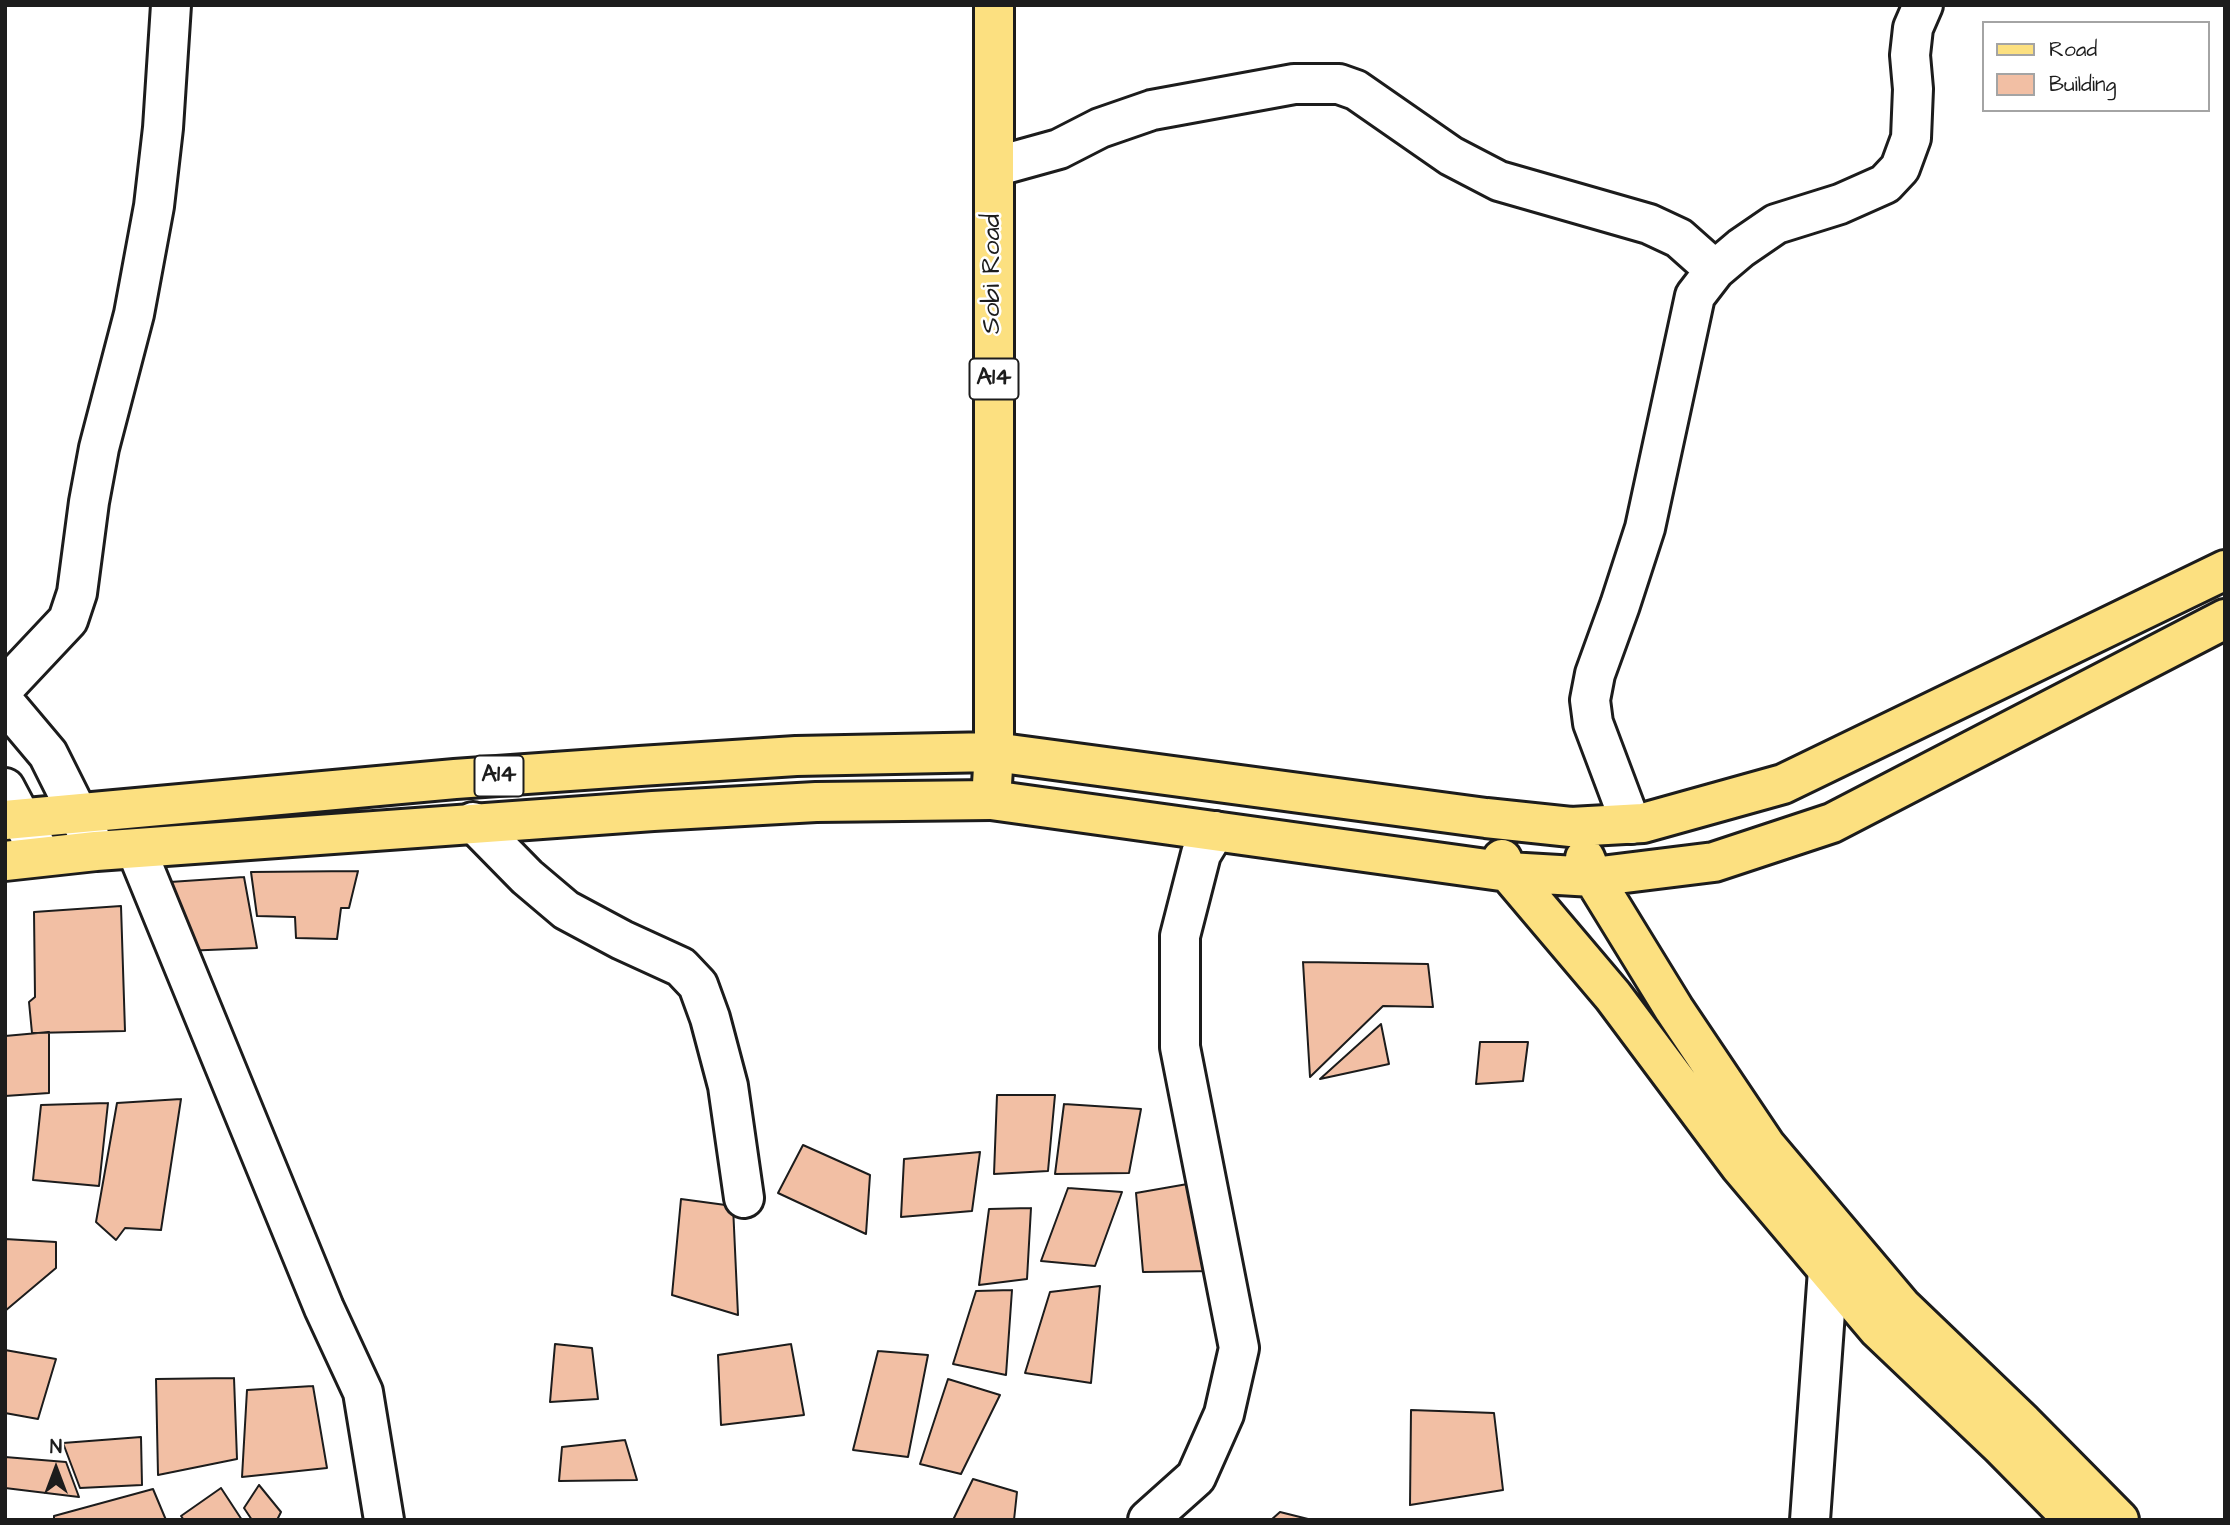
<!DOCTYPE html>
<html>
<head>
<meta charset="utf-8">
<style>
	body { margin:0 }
	#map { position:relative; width:2230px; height:1525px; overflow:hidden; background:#fff; font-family:"Architects Daughter",sans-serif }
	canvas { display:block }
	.frame { position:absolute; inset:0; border:7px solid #1c1c1c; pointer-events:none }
	.legend { position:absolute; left:1982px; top:21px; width:228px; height:91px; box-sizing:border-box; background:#fff; border:2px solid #a4a4a4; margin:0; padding:9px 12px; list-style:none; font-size:21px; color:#1c1c1c }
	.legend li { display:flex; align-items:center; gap:14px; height:35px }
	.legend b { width:35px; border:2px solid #a4a4a4 }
	.north { position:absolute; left:21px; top:1434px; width:70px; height:70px; -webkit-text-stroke:5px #fff; paint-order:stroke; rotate:0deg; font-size:19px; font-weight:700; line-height:28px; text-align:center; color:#1c1c1c }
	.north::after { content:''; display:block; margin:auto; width:24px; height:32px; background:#1c1c1c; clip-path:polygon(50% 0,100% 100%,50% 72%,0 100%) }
</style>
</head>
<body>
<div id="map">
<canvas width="2230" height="1525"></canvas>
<div class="frame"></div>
<ul class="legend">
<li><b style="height:9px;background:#fce080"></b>Road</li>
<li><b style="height:19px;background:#f2bfa4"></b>Building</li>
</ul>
<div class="north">N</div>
</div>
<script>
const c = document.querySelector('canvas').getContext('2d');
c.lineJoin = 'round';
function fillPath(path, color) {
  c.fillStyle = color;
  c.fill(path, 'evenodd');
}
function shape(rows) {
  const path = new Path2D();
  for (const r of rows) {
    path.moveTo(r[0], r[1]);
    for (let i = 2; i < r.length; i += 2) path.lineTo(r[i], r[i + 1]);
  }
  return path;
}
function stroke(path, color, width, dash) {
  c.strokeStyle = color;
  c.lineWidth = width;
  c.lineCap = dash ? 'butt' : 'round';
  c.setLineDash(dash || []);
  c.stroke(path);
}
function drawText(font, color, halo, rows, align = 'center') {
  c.font = font + ' "Architects Daughter",sans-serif';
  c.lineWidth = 5;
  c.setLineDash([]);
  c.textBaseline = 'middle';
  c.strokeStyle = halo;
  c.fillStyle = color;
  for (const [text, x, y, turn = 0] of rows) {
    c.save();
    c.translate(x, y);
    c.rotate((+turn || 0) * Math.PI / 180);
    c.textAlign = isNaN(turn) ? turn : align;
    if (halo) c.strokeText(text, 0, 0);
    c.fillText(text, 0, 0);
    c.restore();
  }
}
const building = shape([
	[358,871,349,908,341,908,337,939,296,938,295,917,257,916,251,872,358,871],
	[244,877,257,948,183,951,170,882,244,877],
	[121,906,125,1031,32,1033,29,1002,35,997,34,912,121,906],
	[1303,962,1428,964,1433,1007,1383,1006,1310,1077,1303,962],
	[1381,1024,1389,1064,1320,1079,1381,1024],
	[49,1032,49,1093,5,1096,5,1036,49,1032],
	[1480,1042,1528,1042,1523,1081,1476,1084,1480,1042],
	[997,1095,1055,1095,1048,1171,994,1174,997,1095],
	[181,1099,161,1230,125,1228,116,1240,96,1222,117,1103,181,1099],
	[108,1103,99,1186,33,1180,41,1105,108,1103],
	[1064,1104,1141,1109,1129,1173,1055,1174,1064,1104],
	[803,1145,870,1175,866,1234,778,1193,803,1145],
	[980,1152,972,1211,901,1217,904,1159,980,1152],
	[1199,1182,1215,1271,1143,1272,1136,1193,1199,1182],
	[1068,1188,1122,1192,1095,1266,1041,1261,1068,1188],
	[681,1199,733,1206,738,1315,672,1295,681,1199],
	[1031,1208,1027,1279,979,1285,989,1209,1031,1208],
	[5,1239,56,1242,56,1268,5,1311,5,1239],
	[1100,1286,1091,1383,1025,1373,1050,1292,1100,1286],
	[1012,1290,1006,1375,953,1364,976,1291,1012,1290],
	[555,1344,592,1348,598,1399,550,1402,555,1344],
	[791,1344,804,1415,721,1425,718,1355,791,1344],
	[5,1350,56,1359,38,1419,5,1413,5,1350],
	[878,1351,928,1355,908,1457,853,1450,878,1351],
	[234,1378,237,1459,158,1475,156,1379,234,1378],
	[948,1379,1000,1395,961,1474,920,1464,948,1379],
	[313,1386,327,1468,242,1477,247,1390,313,1386],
	[1411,1410,1494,1413,1503,1490,1410,1505,1411,1410],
	[141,1437,142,1485,80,1488,63,1443,141,1437],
	[625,1440,637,1480,559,1481,562,1447,625,1440],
	[5,1457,66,1462,79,1497,5,1488,5,1457],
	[973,1479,1017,1492,1014,1520,953,1520,973,1479],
	[259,1485,281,1512,277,1520,252,1520,244,1508,259,1485],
	[221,1488,242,1520,184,1520,181,1516,221,1488],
	[153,1489,166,1520,54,1520,54,1516,153,1489],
	[1280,1512,1312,1520,1271,1520,1280,1512]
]);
const minor = shape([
	[994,167,1059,149,1100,128,1152,110,1294,84,1339,84,1356,90,1451,156,1499,181,1649,224,1679,238,1715,270],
	[5,687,68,620,77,593,89,502,99,448,134,314,154,206,163,128,171,5],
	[5,703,48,754,92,842],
	[5,788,41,856],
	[473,822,527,877,566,910,622,940,681,967,698,985,710,1018,728,1086,744,1198],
	[1631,824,1593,723,1590,700,1595,674,1620,605,1645,528,1695,296,1715,270,1741,248,1776,224,1840,204,1885,184,1900,168,1911,138,1913,89,1910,55,1913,28,1923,5],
	[136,849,324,1308,363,1392,384,1520],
	[1148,1520,1196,1477,1224,1414,1239,1348,1180,1047,1180,936,1201,854,1215,831],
	[1810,1520,1828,1270]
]);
const major = shape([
	[994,752,1486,818,1571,827,1643,823,1783,784,2225,570],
	[991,800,1508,872,1593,877,1714,862,1832,823,2225,619],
	[1585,858,1593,877,1674,1009,1766,1146,1902,1307,2023,1423,2119,1520],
	[1502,859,1508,872,1613,996,1740,1166,1878,1329,2000,1445,2074,1520]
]);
const highway = shape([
	[5,820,455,779,640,766,796,756,994,752],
	[5,861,96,851,653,811,816,802,991,800,994,752,994,5]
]);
const shields = [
	[994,379,49],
	[499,776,49]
];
const shieldNames = [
	["A14",994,379],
	["A14",499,776]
];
const streetNames = [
	["Sobi Road",994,274,-90]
];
fillPath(building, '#f2bfa4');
stroke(building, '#1c1c1c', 2);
stroke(minor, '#1c1c1c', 44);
stroke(major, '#1c1c1c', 44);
stroke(highway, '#1c1c1c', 44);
stroke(minor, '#fff', 38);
stroke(major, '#fce080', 38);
stroke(highway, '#fce080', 38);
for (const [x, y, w] of shields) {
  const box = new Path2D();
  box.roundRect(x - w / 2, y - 20.5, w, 41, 5);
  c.fillStyle = '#fff';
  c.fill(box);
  stroke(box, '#1c1c1c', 2);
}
drawText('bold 24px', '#1c1c1c', null, shieldNames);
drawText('26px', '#1c1c1c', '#fff', streetNames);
</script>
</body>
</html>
